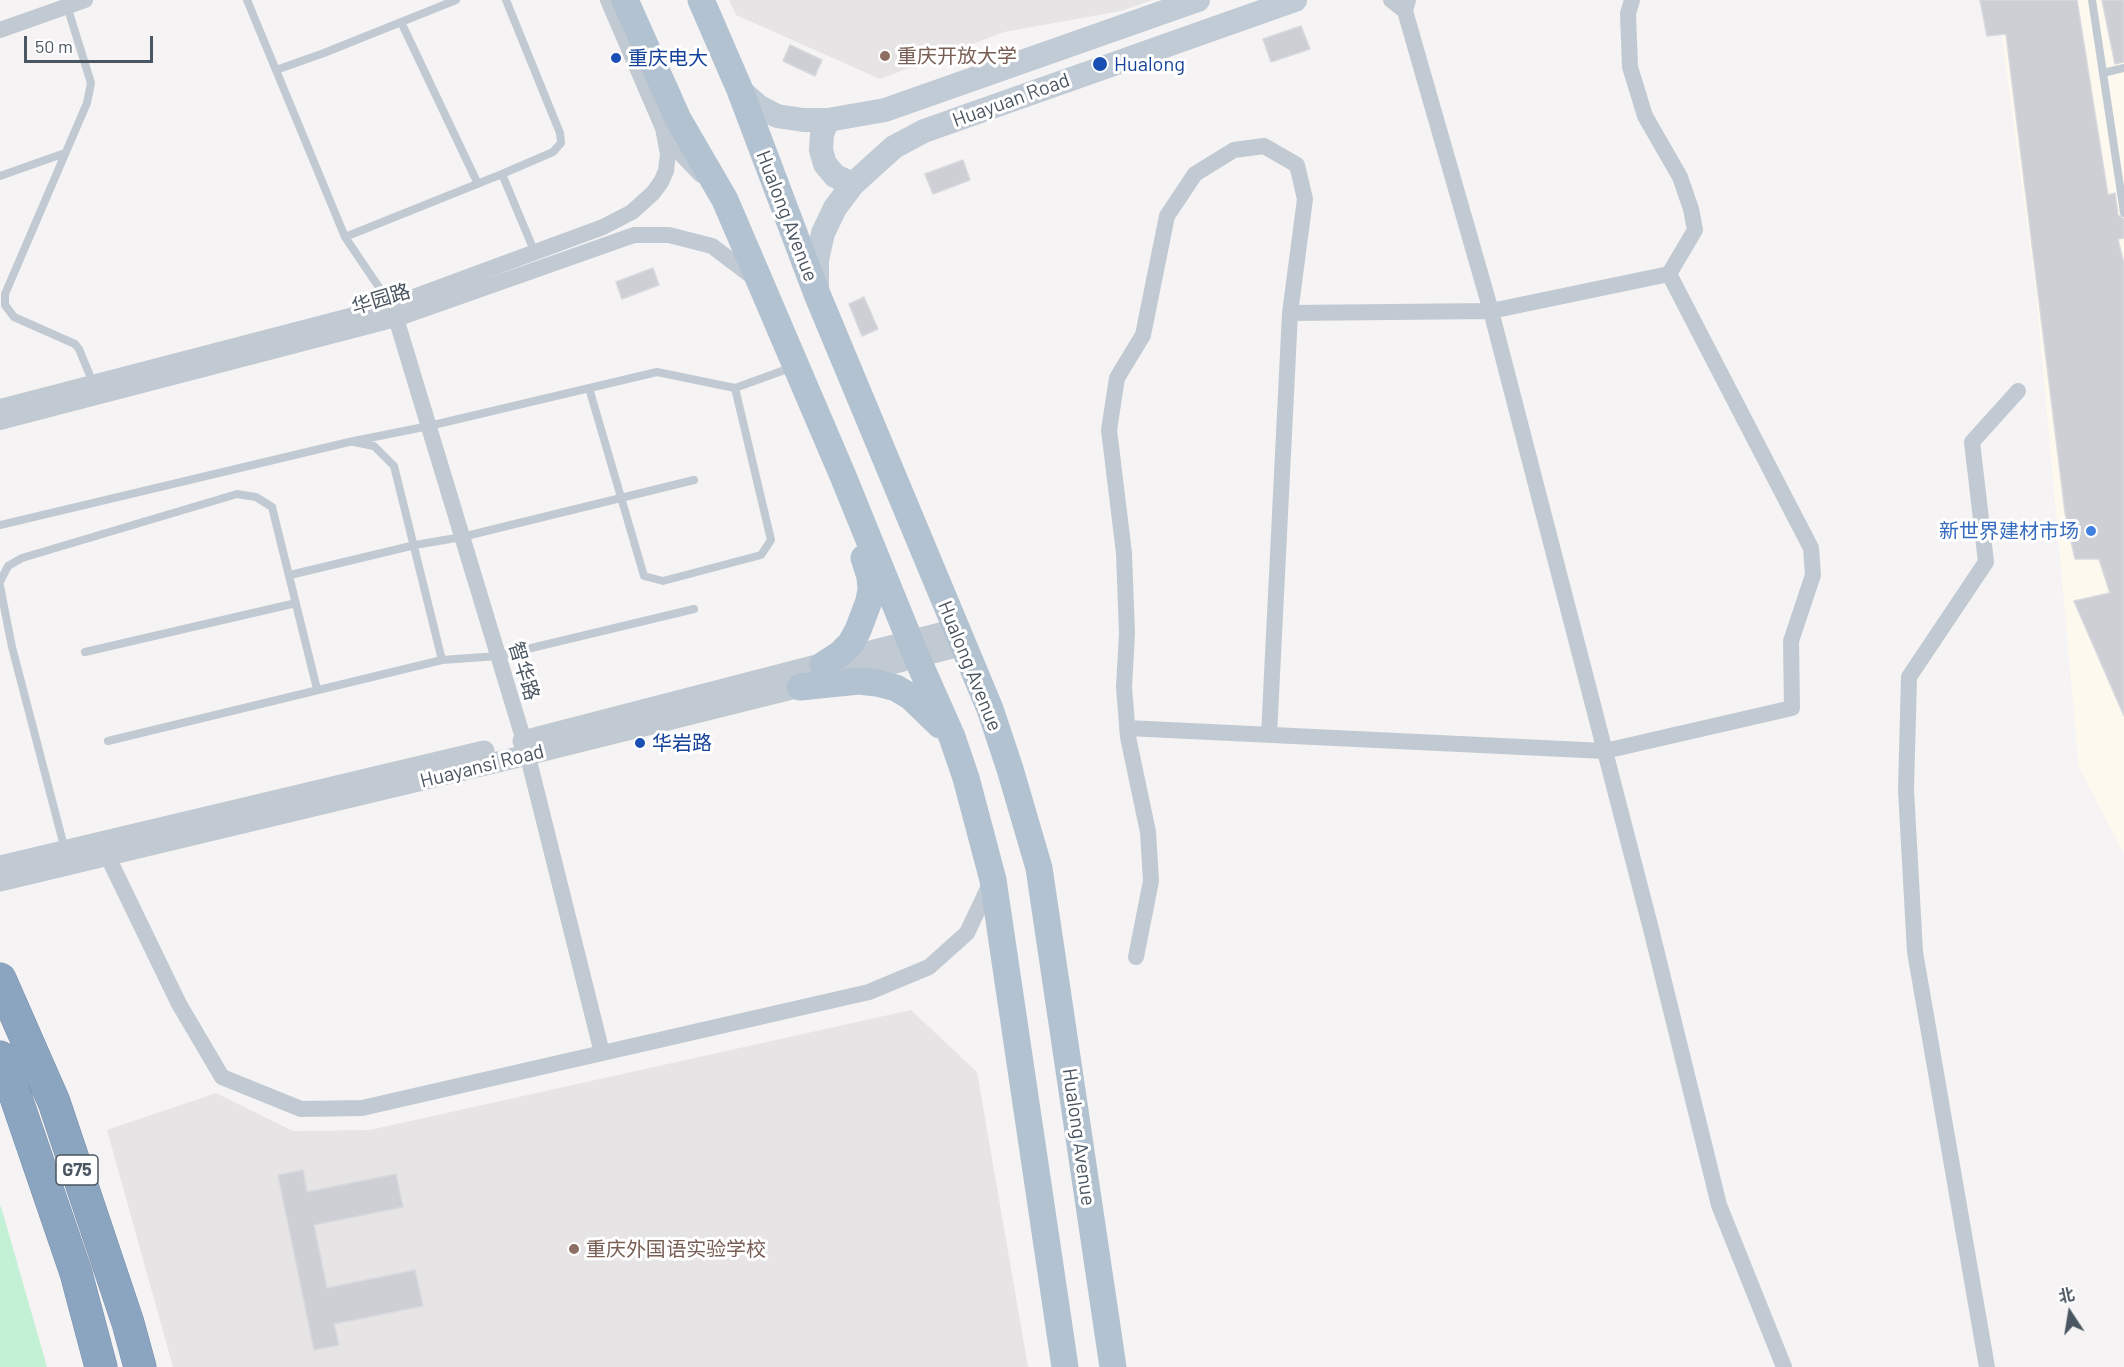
<!DOCTYPE html>
<html>
<head>
<meta charset="utf-8">
<style>
	body { margin:0 }
	#map { position:relative; width:2124px; height:1367px; overflow:hidden; background:#f5f3f3; font-family:Barlow,"Noto Sans SC",sans-serif }
	canvas { display:block }
	.north { position:absolute; left:2040px; top:1283px; width:60px; height:60px; -webkit-text-stroke:4px #fff; paint-order:stroke; rotate:348deg; font-size:16px; font-weight:700; line-height:24px; text-align:center; color:#4a5661 }
	.north::after { content:''; display:block; margin:auto; width:21px; height:27px; background:#4a5661; clip-path:polygon(50% 0,100% 100%,50% 72%,0 100%) }
	.scale { position:absolute; left:24px; top:36px; width:129px; height:27px; box-sizing:border-box; border:3px solid #4a5661; border-top:0; padding-left:8px; font-size:18px; line-height:21px; white-space:nowrap; color:#4a5661; -webkit-text-stroke:4px #fff; paint-order:stroke }
</style>
</head>
<body>
<div id="map">
<canvas width="2124" height="1367"></canvas>
<div class="north">北</div>
<div class="scale">50 m</div>
</div>
<script>
const c = document.querySelector('canvas').getContext('2d');
c.lineJoin = 'round';
function fillPath(path, color) {
  c.fillStyle = color;
  c.fill(path, 'evenodd');
}
function shape(rows) {
  const path = new Path2D();
  for (const r of rows) {
    path.moveTo(r[0], r[1]);
    for (let i = 2; i < r.length; i += 2) path.lineTo(r[i], r[i + 1]);
  }
  return path;
}
function stroke(path, color, width, dash) {
  c.strokeStyle = color;
  c.lineWidth = width;
  c.lineCap = dash ? 'butt' : 'round';
  c.setLineDash(dash || []);
  c.stroke(path);
}
function drawText(font, color, halo, rows, align = 'center') {
  c.font = font + ' Barlow,"Noto Sans SC",sans-serif';
  c.lineWidth = 6;
  c.setLineDash([]);
  c.textBaseline = 'middle';
  c.strokeStyle = halo;
  c.fillStyle = color;
  for (const [text, x, y, turn = 0] of rows) {
    c.save();
    c.translate(x, y);
    c.rotate((+turn || 0) * Math.PI / 180);
    c.textAlign = isNaN(turn) ? turn : align;
    if (halo) c.strokeText(text, 0, 0);
    c.fillText(text, 0, 0);
    c.restore();
  }
}
const commercial = shape([
	[1997,0,2124,0,2124,853,2079,768,2036,293]
]);
const education = shape([
	[729,0,1152,0,1121,11,1004,32,880,79,736,15],
	[911,1010,977,1072,1028,1367,173,1367,107,1130,216,1093,293,1131,370,1130]
]);
const green = shape([
	[0,1205,2,1210,47,1367,0,1367]
]);
const building = shape([
	[1980,0,2077,0,2108,195,2115,193,2118,215,2124,219,2124,238,2118,239,2124,264,2124,716,2074,601,2110,593,2099,559,2075,559,2065,512,2006,34,1987,36,1980,0],
	[2102,0,2124,0,2124,62,2115,64,2102,0],
	[1301,26,1310,49,1271,62,1263,39,1301,26],
	[790,45,822,60,815,76,783,61,790,45],
	[963,160,970,180,933,194,925,174,963,160],
	[653,268,659,285,622,299,616,282,653,268],
	[864,297,878,329,862,336,849,304,864,297],
	[303,1170,307,1192,396,1174,403,1207,314,1225,327,1288,415,1270,423,1306,334,1324,339,1345,314,1350,278,1175,303,1170]
]);
const service = shape([
	[247,0,345,237,391,305],
	[2092,0,2124,213],
	[67,6,91,83,87,103,5,294,5,305,14,317,75,344,79,349,93,383],
	[401,22,478,184],
	[276,70,324,53,456,0],
	[2103,73,2124,68],
	[502,174,535,253],
	[0,176,65,153],
	[345,237,502,174,553,152,561,143,560,133,506,0],
	[589,388,644,576,663,581,761,555,771,540,735,388],
	[354,442,374,446,394,466,442,660],
	[0,525,349,442,429,426,657,372,735,388,793,367],
	[290,575,415,545,462,537,694,480],
	[0,582,8,566,22,558,237,494,256,497,272,507,317,689],
	[0,586,12,647,65,850],
	[85,652,296,603],
	[108,741,442,660,498,656,694,609]
]);
const minor = shape([
	[608,0,663,128,678,151,701,175],
	[1391,0,1405,11,1408,0],
	[1405,11,1491,311,1651,929,1719,1205,1784,1367],
	[0,30,85,0],
	[392,305,524,741,602,1053],
	[1290,313,1491,311,1669,274,1695,230,1691,209,1680,177,1645,116,1630,67,1628,14,1632,0],
	[0,407,392,305,603,227,632,212,653,193,661,182,666,171,668,154,663,128],
	[0,422,396,319,634,235,669,235,712,246,757,280],
	[1127,728,1605,751,1792,708,1791,641,1813,575,1811,548,1669,274],
	[107,855,179,1004,222,1077,301,1109,362,1108,869,992,929,967,967,933,991,882],
	[1136,957,1151,881,1148,832,1128,737,1124,687,1127,633,1124,553,1109,430,1117,378,1143,335,1167,216,1195,174,1234,150,1264,146,1297,165,1305,199,1290,313,1269,735],
	[1987,1367,1915,952,1906,790,1909,677,1986,562,1972,442,2018,391]
]);
const tertiary = shape([
	[846,676,963,645],
	[523,741,956,629],
	[0,866,484,751],
	[0,881,527,755,816,683]
]);
const secondary = shape([
	[740,90,758,106,777,116,803,120,828,120,885,110,1198,0],
	[828,120,822,134,821,150,825,164,835,176,853,184],
	[817,288,817,260,823,233,835,208,853,184,894,147,924,131,1295,0]
]);
const primary = shape([
	[625,0,678,119,725,200,843,476,917,658,952,737,966,778,993,880,1065,1367],
	[701,0,740,90,817,294,990,709,1010,769,1039,868,1113,1367],
	[823,665,840,654,851,643,858,630,869,601,871,589,870,577,864,558],
	[800,687,859,681,877,683,896,688,911,697,940,725]
]);
const motorway = shape([
	[0,979,54,1102,128,1323,140,1367],
	[0,1057,11,1083,76,1273,101,1367]
]);
const markers = [
	[885,56,6,"#8d6e63"],
	[616,58,6,"#1a4fb4"],
	[1100,64,8,"#1a4fb4"],
	[2091,531,6,"#3f7fe0"],
	[640,743,6,"#1a4fb4"],
	[574,1249,6,"#8d6e63"]
];
const shields = [
	[77,1170,42]
];
const shieldNames = [
	["G75",77,1170]
];
const educationNames = [
	["重庆开放大学",897,56],
	["重庆外国语实验学校",586,1249]
];
const transitNames = [
	["重庆电大",628,58],
	["Hualong",1114,64],
	["华岩路",652,743]
];
const streetNames = [
	["Huayuan Road",1011,100,-20],
	["Hualong Avenue",787,216,69],
	["华园路",381,299,-17],
	["Hualong Avenue",970,666,68],
	["智华路",524,671,73],
	["Huayansi Road",482,766,-14],
	["Hualong Avenue",1079,1137,82]
];
const shopNames = [
	["新世界建材市场",2079,531]
];
fillPath(commercial, '#fdf9ef');
fillPath(education, '#e6e4e5');
fillPath(green, '#c3f1d5');
fillPath(building, '#cdcfd5');
stroke(building, '#d7d9de', 1.5);
stroke(motorway, '#7690ad', 33);
stroke(service, '#c1cad2', 8);
stroke(minor, '#c1cad2', 16);
stroke(tertiary, '#c1cad2', 21);
stroke(secondary, '#c1cbd6', 24);
stroke(primary, '#b3c2d1', 27);
stroke(motorway, '#8ba5c1', 32);
for (const [x, y, r, color] of markers) {
  const dot = new Path2D();
  dot.arc(x, y, r, 0, 2 * Math.PI);
  c.fillStyle = color;
  c.fill(dot);
  stroke(dot, '#fff', 2);
}
for (const [x, y, w] of shields) {
  const box = new Path2D();
  box.roundRect(x - w / 2, y - 15, w, 30, 4.5);
  c.fillStyle = '#fff';
  c.fill(box);
  stroke(box, '#4a5661', 1.5);
}
drawText('bold 18px', '#4a5661', null, shieldNames);
drawText('20px', '#785e54', '#fff', educationNames, 'left');
drawText('20px', '#164399', '#fff', transitNames, 'left');
drawText('20px', '#4a5661', '#fff', streetNames);
drawText('20px', '#366cbe', '#fff', shopNames, 'right');
</script>
</body>
</html>
